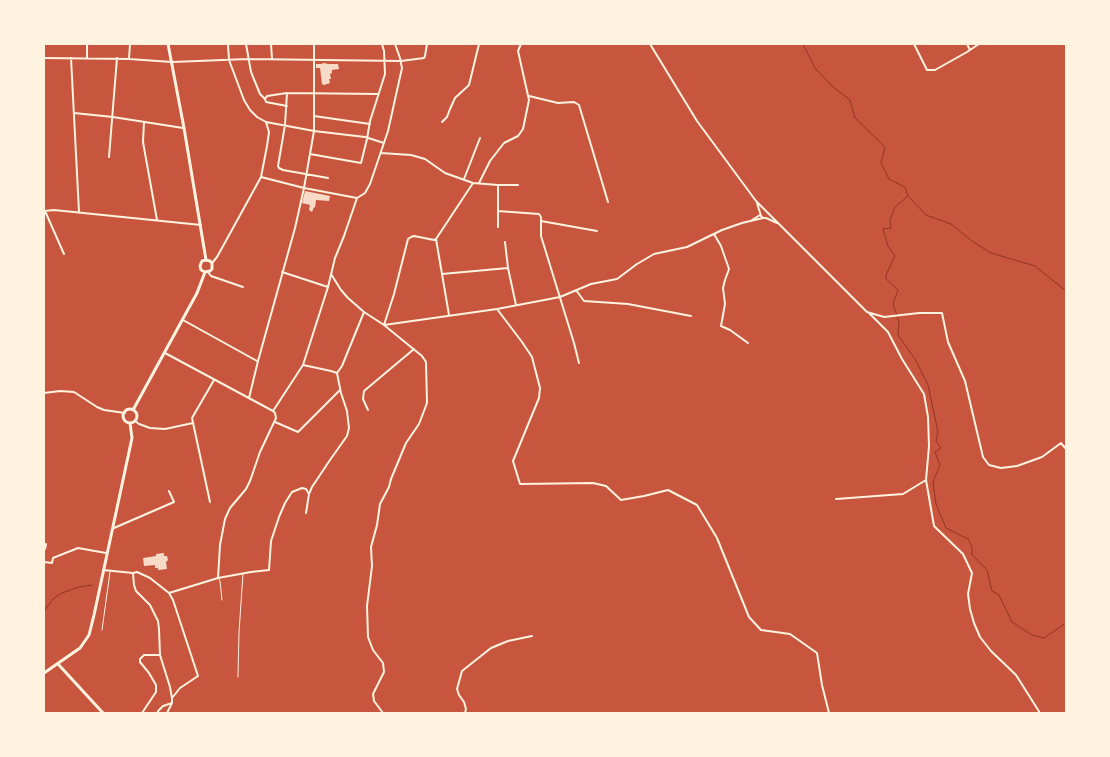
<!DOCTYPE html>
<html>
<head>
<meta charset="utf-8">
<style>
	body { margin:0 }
	#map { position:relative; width:1110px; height:757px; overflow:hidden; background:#c8553d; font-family:Inter,sans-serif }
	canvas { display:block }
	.frame { position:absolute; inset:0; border:45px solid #fff3e0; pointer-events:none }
</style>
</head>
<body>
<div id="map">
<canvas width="1110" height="757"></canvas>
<div class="frame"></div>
</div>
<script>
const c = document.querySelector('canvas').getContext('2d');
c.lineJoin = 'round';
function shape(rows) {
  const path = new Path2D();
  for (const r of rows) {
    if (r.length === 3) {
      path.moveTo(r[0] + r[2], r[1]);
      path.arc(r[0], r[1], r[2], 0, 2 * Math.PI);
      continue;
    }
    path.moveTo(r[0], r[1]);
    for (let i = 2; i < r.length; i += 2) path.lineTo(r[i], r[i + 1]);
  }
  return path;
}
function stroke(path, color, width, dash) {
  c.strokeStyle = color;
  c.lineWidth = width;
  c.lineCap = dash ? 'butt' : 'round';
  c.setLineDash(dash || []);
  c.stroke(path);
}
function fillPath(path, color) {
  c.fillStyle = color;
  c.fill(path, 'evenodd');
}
const stream = shape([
	[803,44,815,68,832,86,850,100,855,118,885,147,881,163,889,179,905,187,908,196,895,207,890,220,891,228,883,229,888,246,895,256,886,275,886,279,898,290,893,304,899,322,898,335,915,359,928,385,938,432,936,441,941,448,935,452,940,465,933,482,936,504,946,528,968,539,972,547,972,555,987,570,992,591,999,595,1012,622,1032,635,1044,638,1066,623],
	[909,197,926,215,951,224,972,241,991,253,1035,266,1066,291],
	[44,611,53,599,62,593,79,587,92,585]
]);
const building = shape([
	[324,63,328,64,338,64,339,69,332,70,332,73,330,74,331,79,329,79,330,83,324,85,322,84,320,68,316,68,316,64,321,64],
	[305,191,330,196,329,201,316,200,315,208,314,207,312,212,309,210,310,205,302,203],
	[164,553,164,556,167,556,168,560,166,562,161,563,166,562,167,569,158,570,158,568,155,568,155,565,144,566,143,558,156,556,156,554]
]);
const service = shape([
	[219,579,220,581,222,600],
	[102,630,110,572],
	[238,677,239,632,243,574]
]);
const minor = shape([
	[228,44,229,60,244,100,250,110,257,117,266,122,314,131,365,137,384,143],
	[246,44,251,72,260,94,265,99],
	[271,44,272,59],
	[650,44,697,121,756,201,867,312,884,317,919,313,942,313,948,342,965,381,983,457,989,465,1001,468,1017,466,1042,457,1061,443,1066,449],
	[914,44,927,70,935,70,967,52,979,44],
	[967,44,970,50],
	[44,58,129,59,172,62,248,59,401,61,424,58,425,56,427,44],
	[71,58,79,212],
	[87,58,87,44],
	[129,59,130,44],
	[287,93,285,125,278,166,279,168,283,170,328,178],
	[529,96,558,103,574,102,579,105,608,202],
	[287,106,266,102,265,99,267,96,287,93,378,94],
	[74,113,113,117,183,128],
	[314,116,370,124],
	[144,122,143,142,157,220],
	[442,122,447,117,450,109,455,98,469,85,479,44],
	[381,153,411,155,425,159,445,173,473,183,498,185,518,185],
	[310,154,361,163,367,139,370,121,385,74,384,51,382,44],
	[109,157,117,58],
	[261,177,304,188,357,198,365,193,370,184,388,131,402,68,400,58,395,44],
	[464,179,480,138],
	[479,183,490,161,504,143,518,136,523,129,529,100,518,51,521,44],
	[757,203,761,216,763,218],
	[44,211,54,210,201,225],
	[45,211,64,254],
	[498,211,539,214,541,217,541,236,574,343,579,363],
	[752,220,760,215],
	[541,221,597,231],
	[498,227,498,185],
	[714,234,721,246,729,269,725,280,723,288,725,304,721,326,730,330,748,343],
	[505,242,508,268,516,305],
	[212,263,217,257,261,177,267,146,269,132,266,122],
	[208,272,211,276,243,287],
	[282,272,328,287],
	[331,274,341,290,348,298,364,312,384,325,497,309,560,297,591,284,617,279,637,264,654,254,687,247,722,230,742,223,763,218,766,218,777,223],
	[442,274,508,268],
	[576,290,584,301,628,304,691,316],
	[497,309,522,342,532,357,540,388,539,398,513,461,520,484,593,483,606,486,621,500,644,496,668,490,697,505,717,538,749,617,761,630,790,634,817,653,822,685,829,713],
	[869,313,888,332,902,359,924,394,928,417,929,446,926,480,934,526,963,554,972,573,968,594,970,609,974,623,980,637,991,651,1016,675,1040,713],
	[449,315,436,239,473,183],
	[183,320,257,361],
	[165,353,273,411],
	[303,365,331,371,337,373,341,393,347,411,349,428,347,436,330,460,312,487,309,494],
	[337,373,342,366,364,312],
	[44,393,60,391,74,392,97,407,104,410,125,413],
	[249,398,258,361,295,228,304,188,314,131,314,44],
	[368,410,363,399,364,391,414,349],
	[273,411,303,365,328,287,335,258,344,236,357,198],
	[135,421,139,424,150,428,165,429,193,423],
	[275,422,298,432,340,390],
	[836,499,903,494,926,480],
	[210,502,192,418,214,380],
	[114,528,174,502,169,491],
	[45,549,46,544],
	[44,562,52,563,53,558,78,548,106,553],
	[103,570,133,573,137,572,150,578,169,593,173,600,198,676,180,688,172,698],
	[133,573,134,585,136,591,150,605,158,621,159,629,160,655,170,687,172,698,172,703,167,713],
	[218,578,220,545,225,519,230,508,246,489,250,481,260,452,276,418,275,413,273,411],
	[169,593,218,578,251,572,269,570,271,541,279,517,285,503,292,492,302,488,306,489,309,494,306,513],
	[142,713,156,692,156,685,149,673,140,662,140,659,144,655,160,655],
	[157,713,159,710,163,706,172,703],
	[383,713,374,701,373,694,384,672,383,663,373,650,368,637,367,606,372,566,371,547,377,525,380,504,389,487,391,479,406,443,419,424,427,403,426,362,422,356,384,325,394,294,408,239,411,237,414,236,434,240,436,239],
	[465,713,466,709,464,702,459,695,457,689,462,671,491,648,508,641,532,636]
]);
const secondary = shape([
	[58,664,103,713]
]);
const primary = shape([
	[168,44,184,128,206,260],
	[130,416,7],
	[133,410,197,293,205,272,210,271,212,269,212,263,210,261,206,260,202,261,200,266,201,270,205,272],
	[44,673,80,648,89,635,94,615,132,438,130,423]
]);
stroke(stream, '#8f3625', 1);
fillPath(building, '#f7dbc8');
stroke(service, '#fff3e0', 1);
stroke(minor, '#fff3e0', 2);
stroke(secondary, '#fff3e0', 3);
stroke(primary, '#fff3e0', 3);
</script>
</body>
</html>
